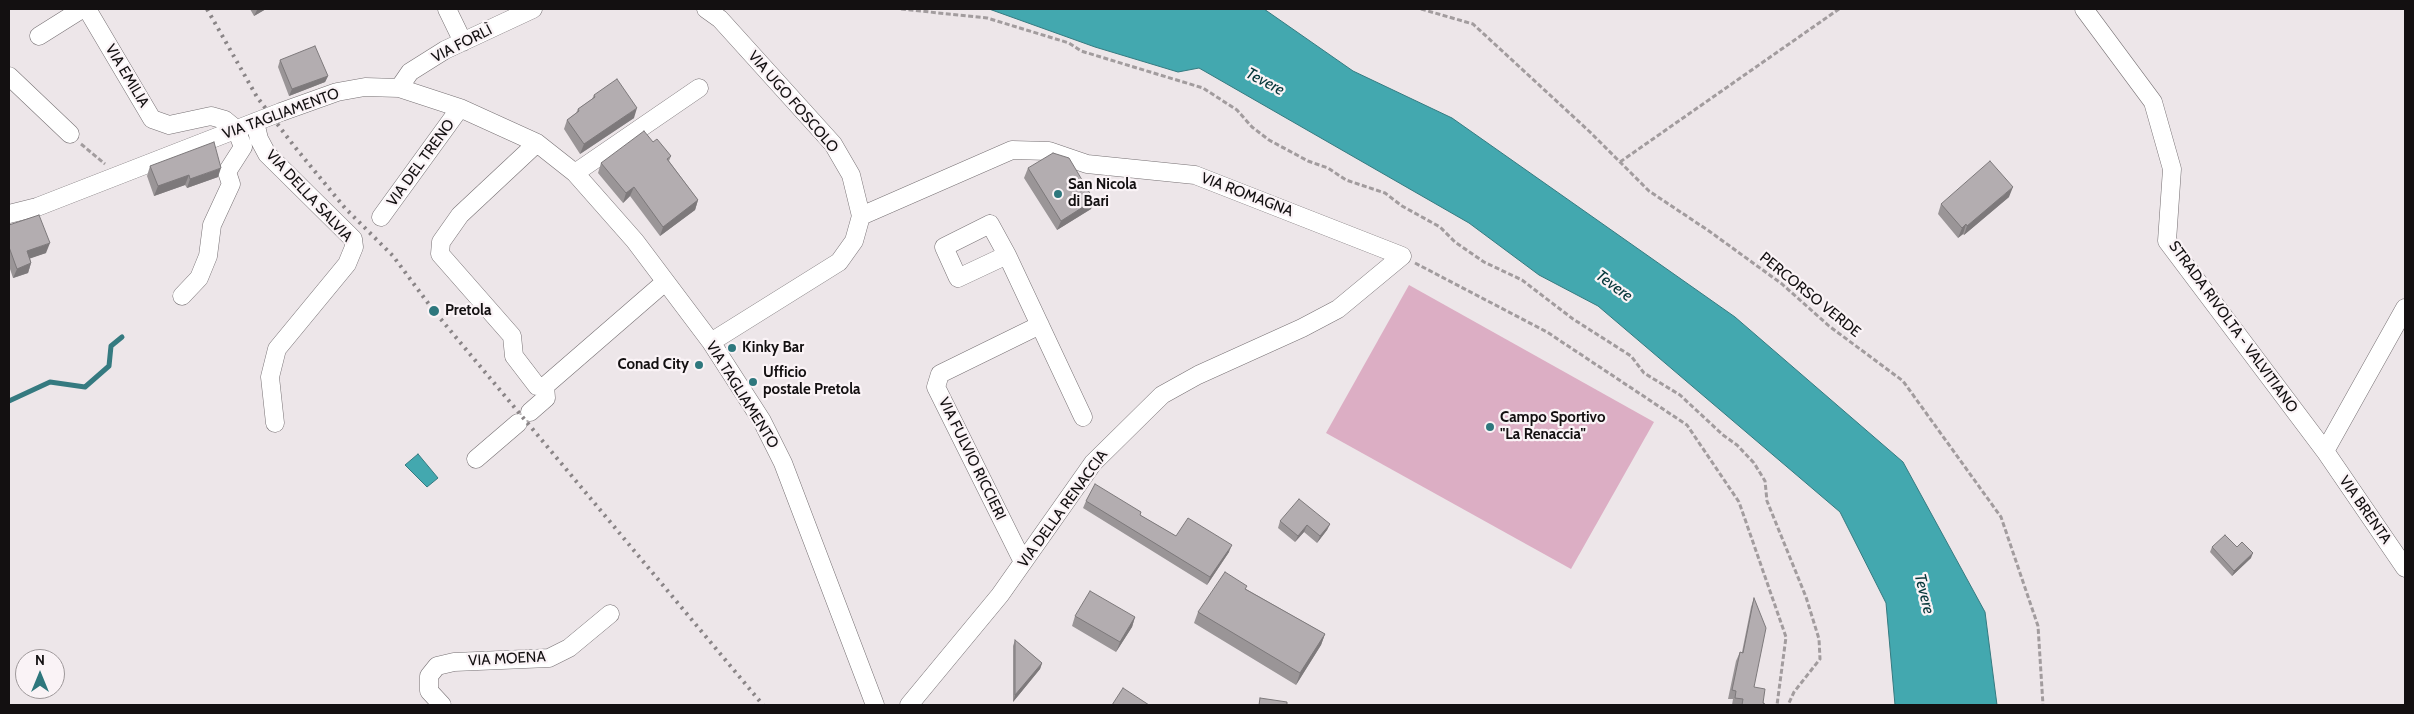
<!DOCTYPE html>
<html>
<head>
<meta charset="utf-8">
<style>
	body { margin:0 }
	#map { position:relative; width:2414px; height:714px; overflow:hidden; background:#ede6e9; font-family:Cabin,sans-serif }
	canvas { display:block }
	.frame { position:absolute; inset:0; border:10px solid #131011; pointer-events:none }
	.north { position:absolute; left:15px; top:649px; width:50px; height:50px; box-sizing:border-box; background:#faf3f6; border:1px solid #9e989a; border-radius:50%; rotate:0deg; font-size:14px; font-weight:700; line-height:20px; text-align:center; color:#131011 }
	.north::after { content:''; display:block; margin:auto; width:18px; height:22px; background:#2e777d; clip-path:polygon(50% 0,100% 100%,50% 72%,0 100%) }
</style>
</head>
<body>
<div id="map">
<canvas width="2414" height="714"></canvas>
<div class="frame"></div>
<div class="north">N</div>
</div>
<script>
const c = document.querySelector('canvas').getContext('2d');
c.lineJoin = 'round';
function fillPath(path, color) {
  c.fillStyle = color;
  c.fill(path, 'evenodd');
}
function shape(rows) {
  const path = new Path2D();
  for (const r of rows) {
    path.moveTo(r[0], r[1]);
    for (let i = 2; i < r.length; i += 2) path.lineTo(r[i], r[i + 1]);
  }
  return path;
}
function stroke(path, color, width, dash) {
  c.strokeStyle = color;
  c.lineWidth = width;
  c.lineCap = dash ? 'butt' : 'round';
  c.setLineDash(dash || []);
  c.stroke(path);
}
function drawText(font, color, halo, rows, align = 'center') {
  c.font = font + ' Cabin,sans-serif';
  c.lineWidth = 4.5;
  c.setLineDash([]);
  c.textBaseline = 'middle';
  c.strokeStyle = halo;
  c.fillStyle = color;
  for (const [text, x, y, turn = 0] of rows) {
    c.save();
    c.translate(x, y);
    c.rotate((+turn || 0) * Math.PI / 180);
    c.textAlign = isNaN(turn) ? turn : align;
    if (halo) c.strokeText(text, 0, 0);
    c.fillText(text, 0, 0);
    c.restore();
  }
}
const green = shape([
	[1409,285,1654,422,1571,569,1326,433]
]);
const water = shape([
	[989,9,1264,9,1353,71,1452,118,1735,317,1903,462,1985,612,1997,705,1895,705,1886,603,1840,512,1598,306,1539,275,1469,223,1199,68,1178,72,1095,47,989,9],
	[418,454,438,478,427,487,405,465,418,454]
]);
const stream = shape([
	[9,401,50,382,85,387,109,366,111,346,122,337]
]);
const path = shape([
	[901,9,987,18,1069,43,1081,51,1203,88,1237,110,1252,127,1269,140,1308,161,1328,168,1346,180,1385,193,1402,206,1440,227,1455,242,1484,262,1522,280,1573,319,1631,356,1644,373,1680,395,1723,435,1737,445,1754,463,1765,481,1767,501,1806,597,1819,639,1820,659,1794,692,1788,705],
	[1421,9,1473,24,1590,132,1649,191,1709,231,1782,284,1829,326,1903,381,2001,517,2038,626,2043,705],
	[81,144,105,164],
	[1620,162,1839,9],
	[1415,263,1547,332,1687,425,1739,502,1786,637,1777,705]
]);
const minor = shape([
	[87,9,152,119,169,125,211,116,225,120,236,129,243,147,227,172,231,184,212,225,208,256,199,278,182,296],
	[447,9,463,42],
	[706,9,720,19,833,144,851,175,861,216,854,241,839,262,711,342],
	[2084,9,2153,102,2172,169,2167,241,2325,451,2405,568],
	[39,36,82,9],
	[9,76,70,134],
	[399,88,410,72,445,50,533,9],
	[255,122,259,139,267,154,353,239,354,247,347,264,277,349,270,377,275,423],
	[537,143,460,215,441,242,440,254,512,336,514,356,537,386,545,386,665,282],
	[575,173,699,88],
	[9,214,37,207,281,112,337,92,365,87,399,88,460,108,537,143,575,173,635,241,711,342,762,421,783,463,875,705],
	[861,216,1012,150,1049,151,1087,164,1195,175,1402,256,1338,309,1302,328,1198,375,1162,395,1093,463,1000,595,909,705],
	[381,217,460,108],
	[990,224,1007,255,958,278,944,247,990,224],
	[1007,255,1083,417],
	[530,412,546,398,545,386],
	[2325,451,2405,308],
	[476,459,518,423],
	[1023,562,936,387,940,374,1040,325],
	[442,705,429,691,429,676,437,666,454,662,549,658,569,648,610,614]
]);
const rail = shape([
	[207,9,257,97,294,146,345,208,393,256,434,311,763,705]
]);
const wall = shape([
	[250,9,266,9,254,16],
	[280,60,328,76,325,82,289,96,278,67],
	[594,95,634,118,580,154,564,129,567,120,576,113,578,109,592,99],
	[653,142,671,156,669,161,698,200,695,210,660,236,630,196,623,203,598,173,601,163],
	[150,166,218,177,187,188,185,185,154,196,147,176],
	[1028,168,1094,200,1091,209,1057,230,1024,178],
	[2009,197,1964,235,1963,234,1958,238,1938,214,1941,204],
	[9,225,46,253,30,258,31,263,28,273,13,278,9,266],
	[1086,501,1140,515,1176,536,1229,552,1207,585,1083,508],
	[1280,521,1330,524,1327,530,1317,543,1304,532,1295,542,1278,528],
	[2212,547,2237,547,2251,558,2232,576,2210,552],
	[1246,589,1325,634,1321,645,1296,685,1194,623,1198,612],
	[1754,598,1754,687,1765,705,1732,705,1733,699,1728,699,1736,661,1740,652,1742,652,1751,607],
	[1075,616,1135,617,1132,627,1116,652,1072,626],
	[1015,640,1042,663,1040,669,1013,702,1013,646]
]);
const shadedWall = shape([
	[258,9,266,9,254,16,257,10],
	[328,76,325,82,289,96,292,89],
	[637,108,634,118,580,154,584,144],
	[221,168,218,177,187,188,190,179],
	[189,175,185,185,154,196,158,186],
	[634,187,630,196,623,203,626,193],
	[2013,187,2009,197,1964,235,1967,226],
	[698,200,695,210,660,236,663,227],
	[1094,200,1091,209,1057,230,1061,221],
	[1966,224,1963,234,1958,238,1962,228],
	[50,243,46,253,23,261,27,251],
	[31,263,28,273,13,278,17,269],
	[1330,524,1327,530,1317,543,1320,536],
	[1307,525,1304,532,1295,542,1298,536],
	[1232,545,1229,552,1207,585,1210,577],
	[2253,553,2251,558,2232,576,2234,571],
	[1135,617,1132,627,1116,652,1120,642],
	[1325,634,1321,645,1296,685,1300,673],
	[1042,663,1040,669,1013,702,1015,695]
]);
const building = shape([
	[315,46,328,76,292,89,280,60,315,46],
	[617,79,637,108,584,144,567,120,579,111,578,109,595,97,594,95,617,79],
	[644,131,653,142,657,139,671,156,667,159,698,200,663,227,634,187,626,193,601,163,644,131],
	[214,142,221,168,190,179,189,175,158,186,150,166,214,142],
	[1053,153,1069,158,1094,200,1061,221,1028,168,1053,153],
	[1990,161,2013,187,1967,226,1966,224,1962,228,1941,204,1990,161],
	[39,215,50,243,27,251,31,263,17,269,9,247,9,225,39,215],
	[1095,484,1141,512,1140,515,1176,536,1188,518,1232,545,1210,577,1086,501,1095,484],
	[1299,499,1330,524,1320,536,1307,525,1298,536,1280,521,1299,499],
	[2225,535,2237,547,2242,542,2253,553,2234,571,2212,547,2225,535],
	[1225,572,1247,586,1245,589,1325,634,1300,673,1198,612,1225,572],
	[1090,591,1135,617,1120,642,1075,616,1090,591],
	[1754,598,1766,628,1754,687,1765,689,1763,703,1765,704,1765,705,1742,705,1743,699,1735,698,1736,691,1732,690,1740,652,1743,653,1754,598],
	[1015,640,1042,663,1015,695,1015,640],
	[1123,688,1149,705,1112,705,1123,688],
	[1260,698,1287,702,1287,705,1259,705,1260,698]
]);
const markers = [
	[1058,194,5,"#2e777d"],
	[434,311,6,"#2e777d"],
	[732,348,5,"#2e777d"],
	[699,365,5,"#2e777d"],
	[753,382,5,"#2e777d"],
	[1490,427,5,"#2e777d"]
];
const streetNames = [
	["VIA FORLÌ",462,44,-27],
	["VIA EMILIA",127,76,59],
	["VIA UGO FOSCOLO",793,102,49],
	["VIA TAGLIAMENTO",281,114,-20],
	["VIA DEL TRENO",421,163,-54],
	["VIA ROMAGNA",1247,195,21],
	["VIA DELLA SALVIA",309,196,47],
	["PERCORSO VERDE",1810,295,39],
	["STRADA RIVOLTA - VALVITIANO",2233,327,54],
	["VIA TAGLIAMENTO",742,395,58],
	["VIA FULVIO RICCIERI",972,459,64],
	["VIA DELLA RENACCIA",1063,509,-54],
	["VIA BRENTA",2365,510,55],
	["VIA MOENA",507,659,-3]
];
const poiNames = [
	["San Nicola",1068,185],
	["di Bari",1068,202],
	["Pretola",445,311],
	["Kinky Bar",742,348],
	["Conad City",689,365,"right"],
	["Ufficio",763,373],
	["postale Pretola",763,390],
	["Campo Sportivo",1500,418],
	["\"La Renaccia\"",1500,435]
];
const waterNames = [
	["Tevere",1265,82,28],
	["Tevere",1614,286,36],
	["Tevere",1924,594,76]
];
fillPath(green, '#dcaec4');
fillPath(water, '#43a8af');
stroke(water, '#357a80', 1);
stroke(stream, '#357a80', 5);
stroke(minor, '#767073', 19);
stroke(path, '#a29c9e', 3, [5, 2.5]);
stroke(minor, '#fff', 18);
stroke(rail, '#8a8587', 4, [2.5, 5]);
fillPath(wall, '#9a9597');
fillPath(shadedWall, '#7d797b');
fillPath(building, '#b3adb0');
stroke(building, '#7d797b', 1);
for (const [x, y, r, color] of markers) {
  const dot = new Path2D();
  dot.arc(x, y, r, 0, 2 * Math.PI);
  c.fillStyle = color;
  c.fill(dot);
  stroke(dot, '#faf3f6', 2);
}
drawText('15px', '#131011', '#faf3f6', streetNames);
drawText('bold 15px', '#131011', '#faf3f6', poiNames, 'left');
drawText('italic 16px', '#07383b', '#faf3f6', waterNames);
</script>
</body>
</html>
